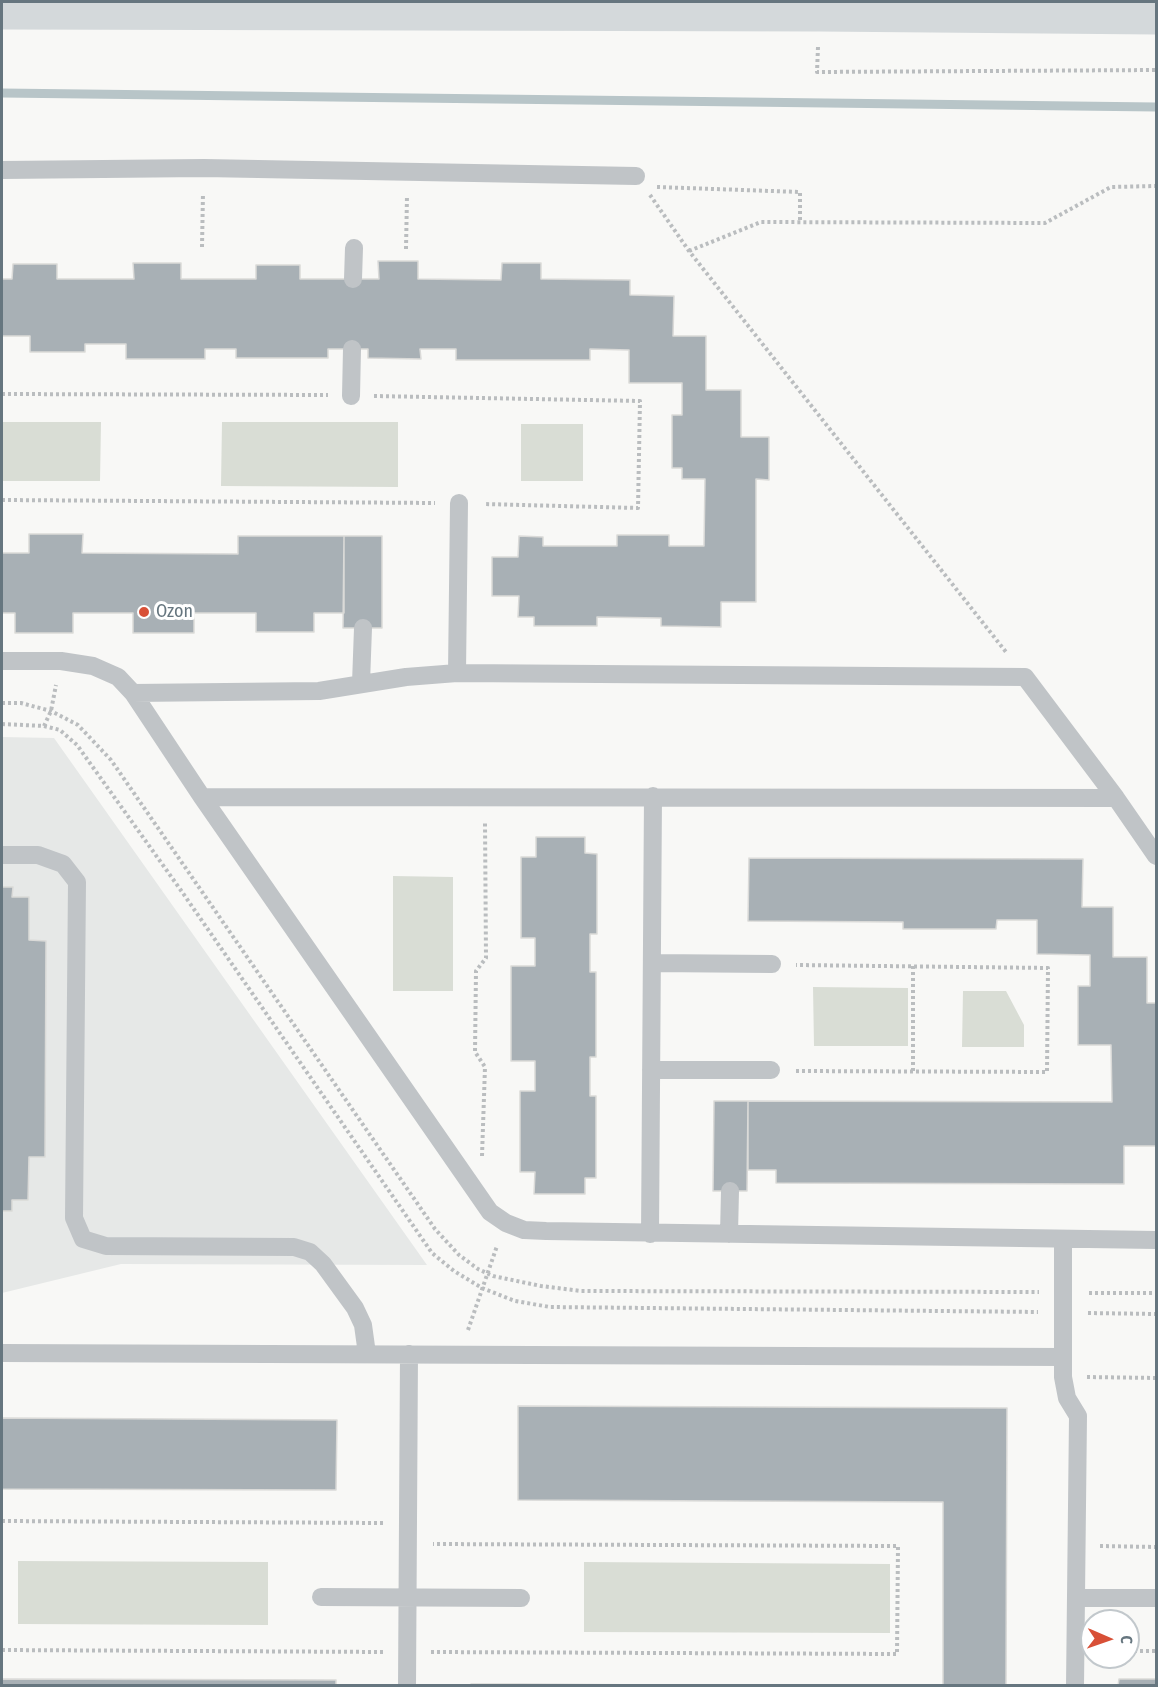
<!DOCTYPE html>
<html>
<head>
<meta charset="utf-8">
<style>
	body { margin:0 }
	#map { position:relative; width:1158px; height:1687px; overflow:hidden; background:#f8f8f6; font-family:"Fira Sans Condensed",sans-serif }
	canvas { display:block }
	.frame { position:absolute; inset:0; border:3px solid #66767f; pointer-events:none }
	.north { position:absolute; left:1080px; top:1609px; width:60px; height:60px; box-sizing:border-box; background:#fff; border:2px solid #c2c8cc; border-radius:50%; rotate:92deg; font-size:16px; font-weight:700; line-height:24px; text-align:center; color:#66767f }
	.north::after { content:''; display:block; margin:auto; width:21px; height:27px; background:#d85037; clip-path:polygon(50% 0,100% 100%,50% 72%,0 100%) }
</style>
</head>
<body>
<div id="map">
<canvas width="1158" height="1687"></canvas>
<div class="frame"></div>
<div class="north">С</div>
</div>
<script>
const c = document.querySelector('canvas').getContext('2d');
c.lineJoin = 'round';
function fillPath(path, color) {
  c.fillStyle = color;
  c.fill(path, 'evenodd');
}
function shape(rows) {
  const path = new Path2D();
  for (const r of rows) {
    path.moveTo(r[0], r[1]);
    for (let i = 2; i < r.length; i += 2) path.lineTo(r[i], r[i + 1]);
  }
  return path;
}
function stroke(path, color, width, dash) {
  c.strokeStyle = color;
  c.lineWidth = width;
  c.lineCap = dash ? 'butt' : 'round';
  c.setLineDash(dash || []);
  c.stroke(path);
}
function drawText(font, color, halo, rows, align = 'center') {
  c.font = font + ' "Fira Sans Condensed",sans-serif';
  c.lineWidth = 6;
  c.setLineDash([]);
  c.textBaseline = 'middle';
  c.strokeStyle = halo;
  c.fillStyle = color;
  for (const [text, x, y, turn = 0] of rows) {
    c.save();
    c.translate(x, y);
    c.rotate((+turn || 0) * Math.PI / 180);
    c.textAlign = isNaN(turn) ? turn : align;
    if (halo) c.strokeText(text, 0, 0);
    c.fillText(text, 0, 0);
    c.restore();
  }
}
const built = shape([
	[2,737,54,738,427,1265,121,1264,2,1293]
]);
const green = shape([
	[2,422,101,422,100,481,2,481],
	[222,422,398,422,398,487,221,486],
	[521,424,583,424,583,481,521,481],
	[393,876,453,877,453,991,393,991],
	[813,987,908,988,908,1046,814,1046],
	[963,991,1006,991,1024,1025,1024,1047,962,1047],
	[18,1561,268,1562,268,1625,18,1624],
	[584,1562,890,1564,890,1633,584,1632]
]);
const stream = shape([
	[2,93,1156,107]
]);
const building = shape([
	[378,261,418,261,418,279,501,280,502,263,541,263,541,279,630,280,630,295,674,296,673,336,706,336,706,390,741,390,741,437,769,437,769,480,756,479,756,602,721,602,721,627,661,626,661,618,597,617,597,626,534,626,534,617,518,617,519,596,492,596,492,557,518,557,519,536,543,537,543,546,617,546,617,535,669,535,669,546,704,546,705,479,682,479,682,468,672,468,672,415,682,415,682,383,629,383,629,350,590,349,590,360,456,360,456,349,420,349,421,359,368,358,368,349,328,349,328,358,236,358,236,349,205,349,205,359,126,359,126,344,85,344,85,352,30,352,30,336,2,336,2,279,12,279,13,264,57,264,57,279,134,279,133,263,181,263,181,279,256,279,256,265,300,265,300,279,379,279,378,261],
	[29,534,83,534,82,553,238,554,238,536,344,536,344,613,314,613,314,632,256,632,256,613,194,613,194,633,133,633,133,613,73,613,73,633,15,633,15,613,2,613,2,553,29,553,29,534],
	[344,536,382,536,382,628,343,628,344,536],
	[536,837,585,837,585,853,597,854,597,934,590,934,590,972,596,972,596,1057,590,1057,590,1096,596,1096,596,1178,585,1178,585,1194,534,1194,535,1172,520,1172,520,1091,535,1091,535,1061,511,1061,511,966,535,966,535,938,521,938,521,857,536,857,536,837],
	[749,858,1083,859,1082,907,1113,907,1113,957,1147,957,1147,1003,1156,1003,1156,1146,1124,1146,1124,1184,776,1183,776,1170,748,1170,748,1101,1112,1102,1111,1045,1078,1045,1078,986,1090,986,1090,955,1037,954,1037,920,997,920,996,929,903,929,903,922,748,921,749,858],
	[2,887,13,887,12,897,29,897,29,940,46,941,45,1157,29,1157,28,1200,12,1200,12,1211,2,1211,2,887],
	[714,1101,748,1101,747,1191,713,1191,714,1101],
	[518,1406,1007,1408,1006,1686,943,1686,943,1502,518,1500,518,1406],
	[2,1418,337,1420,336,1490,2,1489,2,1418],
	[2,1679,336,1680,336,1686,2,1686,2,1679],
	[1119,1679,1156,1679,1156,1686,1118,1686,1119,1679],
	[471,1684,517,1684,517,1686,471,1686,471,1684],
	[517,1684,658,1685,814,1686,517,1686,517,1684]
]);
const path = shape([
	[818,47,817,72,1156,70],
	[657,187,800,192,800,222],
	[650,195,689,251,1006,652],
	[202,247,203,193],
	[406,249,407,196],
	[689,251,761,222,1045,223,1111,187,1156,186],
	[2,394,328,395],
	[374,396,640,401,638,508,484,504],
	[2,500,435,503],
	[2,703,21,703,51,711,78,725,111,760,435,1229,459,1255,478,1269,493,1276,541,1286,581,1291,1039,1292],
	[2,724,44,726,60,730,77,745,180,889,432,1253,454,1271,482,1288,515,1301,550,1307,1038,1312],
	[44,726,51,711,56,685],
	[796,1071,1047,1072,1048,968,796,965],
	[913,1071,913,966],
	[482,1156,485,1067,475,1052,476,971,486,958,485,822],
	[1089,1293,1156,1293],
	[1088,1313,1156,1314],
	[468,1330,497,1246],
	[1087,1377,1156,1378],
	[2,1521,385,1523],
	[1100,1546,1156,1547],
	[2,1650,384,1652],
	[1128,1651,1156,1651],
	[431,1652,897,1654,898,1546,433,1544]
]);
const lane = shape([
	[2,170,204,168,636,176],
	[353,279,354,248],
	[351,396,352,349],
	[2,661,61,661,93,666,118,677,133,693,202,797,490,1212,506,1223,524,1230,546,1231,1156,1240],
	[457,673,459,503],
	[361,683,363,628],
	[133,693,319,691,406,677,457,673,1025,677,1116,798,1156,856],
	[202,797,1116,798],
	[2,855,38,855,63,864,77,882,74,1218,83,1239,106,1246,294,1247,310,1252,323,1264,355,1308,363,1325,367,1354],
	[652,963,772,964],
	[651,1070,771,1070],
	[650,1234,653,796],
	[729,1234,730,1191],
	[1063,1240,1063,1377,1067,1398,1078,1416,1075,1686],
	[2,1353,1063,1357],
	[321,1597,521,1598],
	[1076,1598,1156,1598],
	[407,1686,409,1354]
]);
const secondary = shape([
	[2,13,819,15,1156,18]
]);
const markers = [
	[144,612,6,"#d85037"]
];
const poiNames = [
	["Ozon",156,612]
];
fillPath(built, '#e6e8e7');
fillPath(green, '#d9ddd5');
stroke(stream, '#b8c5c8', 9);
fillPath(building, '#a8b0b5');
stroke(building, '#dadad8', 1.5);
stroke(path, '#babdbf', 4, [3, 3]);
stroke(lane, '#c0c4c7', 18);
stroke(secondary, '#d4d9db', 33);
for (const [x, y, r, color] of markers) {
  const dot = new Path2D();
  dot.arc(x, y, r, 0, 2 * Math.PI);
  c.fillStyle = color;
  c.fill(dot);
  stroke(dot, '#fff', 2);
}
drawText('18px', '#66767f', '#fff', poiNames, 'left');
</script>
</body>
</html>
